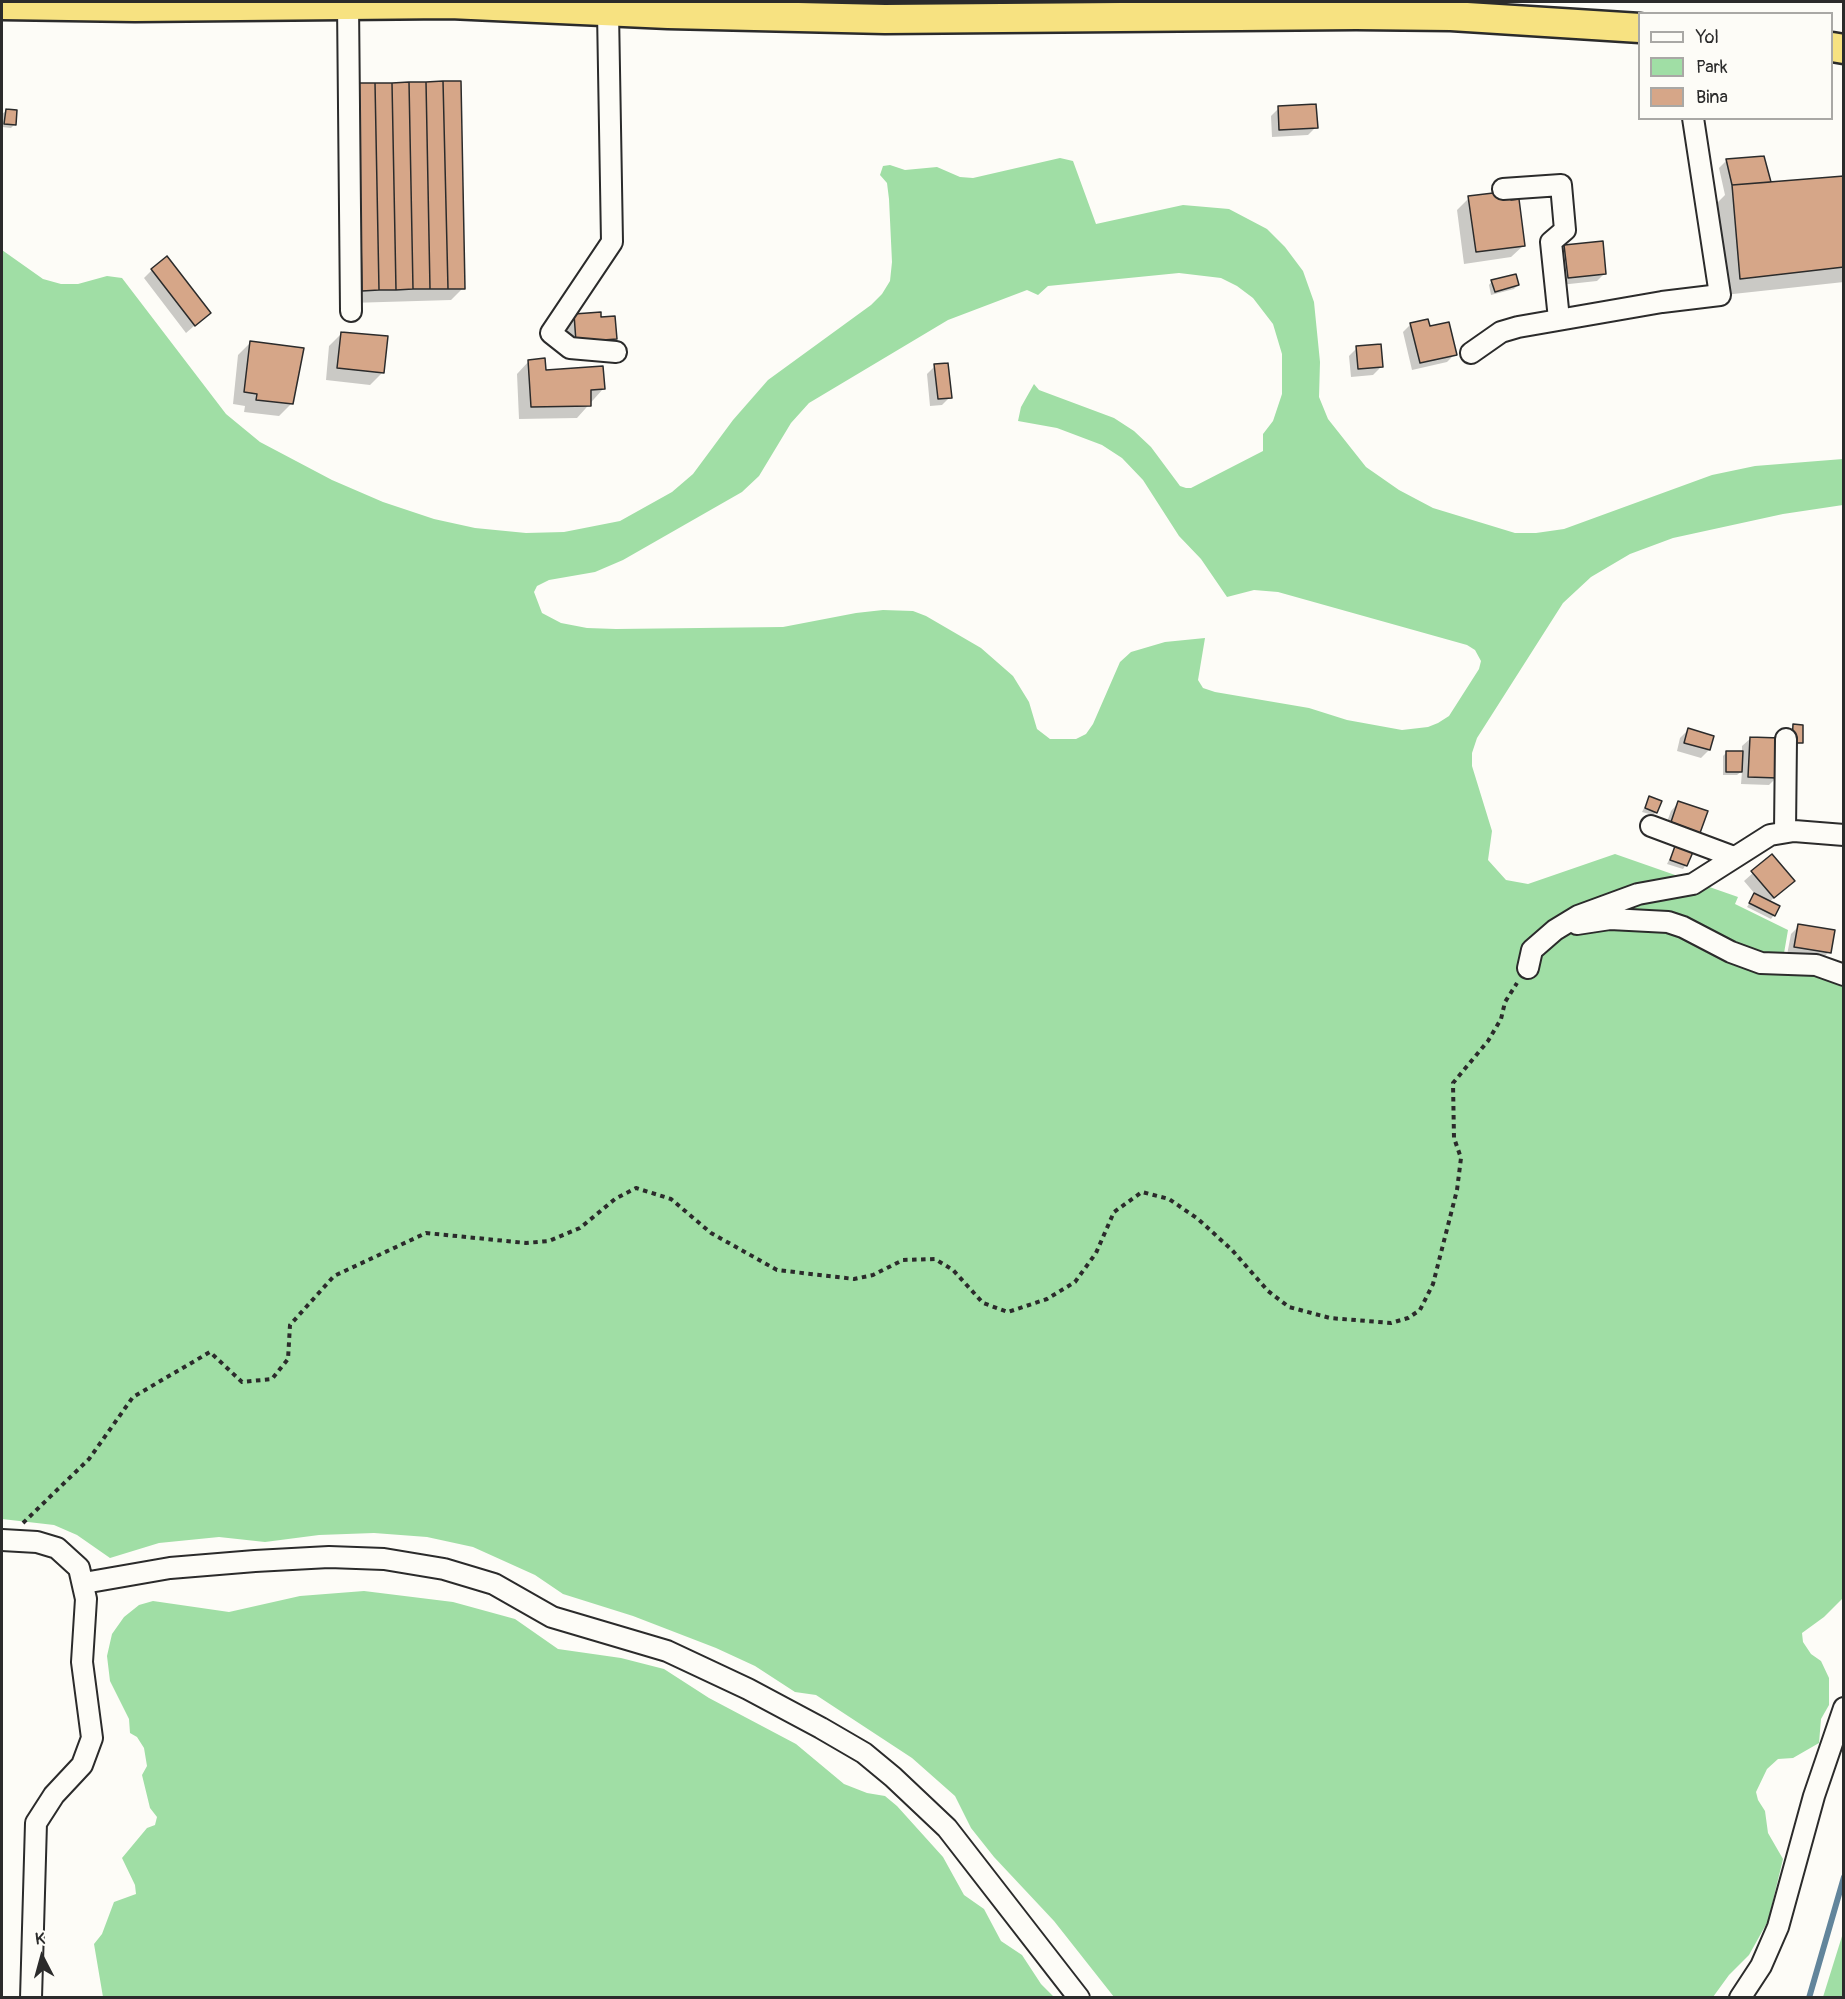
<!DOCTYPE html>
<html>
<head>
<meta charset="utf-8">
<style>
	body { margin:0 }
	#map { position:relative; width:1845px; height:1999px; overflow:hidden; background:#fdfcf7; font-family:Pangolin,sans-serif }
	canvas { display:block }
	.frame { position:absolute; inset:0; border:3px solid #2b2b2b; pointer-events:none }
	.legend { position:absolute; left:1638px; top:12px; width:195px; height:108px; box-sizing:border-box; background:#fdfcf7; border:2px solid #a9a8a5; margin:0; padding:8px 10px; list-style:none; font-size:18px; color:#2b2b2b }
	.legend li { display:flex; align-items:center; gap:12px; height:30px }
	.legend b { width:30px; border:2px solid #a9a8a5 }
	.north { position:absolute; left:12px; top:1927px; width:60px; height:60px; -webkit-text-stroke:4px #fdfcf7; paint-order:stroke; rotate:354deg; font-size:16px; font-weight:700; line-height:24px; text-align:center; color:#2b2b2b }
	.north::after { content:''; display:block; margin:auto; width:21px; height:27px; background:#2b2b2b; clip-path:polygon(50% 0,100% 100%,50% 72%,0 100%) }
</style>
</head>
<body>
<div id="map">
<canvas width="1845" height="1999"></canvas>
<div class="frame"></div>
<ul class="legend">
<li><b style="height:8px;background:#fdfcf7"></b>Yol</li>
<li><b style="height:16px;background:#a0dea5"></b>Park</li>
<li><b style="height:16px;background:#d6a688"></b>Bina</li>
</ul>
<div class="north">K</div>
</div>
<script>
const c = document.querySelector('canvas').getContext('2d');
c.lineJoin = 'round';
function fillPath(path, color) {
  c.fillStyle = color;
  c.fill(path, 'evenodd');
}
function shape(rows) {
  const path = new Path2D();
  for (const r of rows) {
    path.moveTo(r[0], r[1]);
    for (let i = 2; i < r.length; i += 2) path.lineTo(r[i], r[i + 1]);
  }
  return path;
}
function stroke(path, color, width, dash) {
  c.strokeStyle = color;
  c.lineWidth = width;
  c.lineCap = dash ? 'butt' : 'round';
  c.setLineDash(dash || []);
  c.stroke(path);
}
const green = shape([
	[1060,158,1073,161,1096,224,1183,205,1229,209,1267,229,1285,247,1303,271,1314,302,1320,362,1319,397,1328,419,1366,467,1399,490,1433,508,1515,533,1536,533,1564,529,1712,475,1755,466,1843,459,1843,505,1783,514,1673,538,1630,554,1591,577,1563,603,1477,738,1472,753,1472,766,1492,831,1488,860,1506,880,1528,884,1615,854,1738,897,1735,904,1788,930,1782,965,1843,975,1843,1598,1824,1617,1802,1633,1803,1642,1811,1654,1821,1661,1829,1678,1829,1705,1821,1719,1819,1743,1793,1758,1778,1759,1767,1769,1756,1792,1758,1800,1765,1811,1768,1833,1783,1859,1768,1921,1749,1955,1729,1975,1713,1997,1114,1997,1054,1921,994,1857,971,1828,955,1796,912,1758,816,1695,795,1692,755,1666,716,1648,633,1616,563,1594,535,1575,473,1547,427,1537,374,1533,319,1535,265,1542,219,1537,159,1543,110,1558,77,1535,54,1525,2,1519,2,250,43,279,61,284,78,284,107,276,122,278,226,414,260,442,332,480,383,502,434,519,475,528,526,533,564,532,620,521,672,492,693,474,733,420,768,380,871,305,882,294,890,281,892,262,889,199,887,183,880,175,883,166,890,165,905,170,937,167,960,177,973,178],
	[1179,273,1221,278,1237,286,1253,298,1273,324,1282,354,1282,394,1273,421,1263,434,1263,451,1191,488,1186,488,1180,486,1151,447,1134,431,1114,418,1039,390,1034,384,1021,407,1018,421,1057,428,1102,445,1122,458,1143,480,1179,536,1201,559,1227,597,1254,590,1278,592,1467,645,1475,650,1481,661,1479,669,1449,716,1438,723,1428,727,1402,730,1347,720,1309,708,1215,692,1203,688,1198,680,1205,638,1165,642,1131,652,1120,662,1093,724,1086,734,1076,739,1050,739,1037,729,1029,702,1013,676,981,648,926,616,913,611,883,610,856,613,783,627,616,629,587,628,561,623,542,613,534,592,537,586,549,580,595,572,623,560,742,492,759,476,791,423,809,403,948,320,1027,290,1038,295,1048,286],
	[364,1591,453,1602,515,1619,558,1649,621,1658,664,1669,709,1698,796,1744,844,1784,867,1793,885,1796,897,1806,943,1857,964,1895,984,1909,1001,1941,1022,1955,1041,1984,1054,1997,103,1997,94,1944,102,1934,114,1902,136,1894,135,1885,122,1858,147,1828,155,1825,157,1817,150,1808,142,1775,147,1766,144,1748,137,1737,130,1733,129,1719,110,1681,107,1656,112,1634,124,1617,139,1605,153,1601,229,1612,300,1596],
	[1843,1933,1843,1997,1823,1997]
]);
const shadow = shape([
	[346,97,463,288,451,300,350,303],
	[1279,108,1316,127,1308,135,1272,137,1271,116],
	[6,111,15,124,11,128,2,127,2,114],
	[1727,160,1770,184,1844,177,1844,282,1724,295,1716,204,1725,195,1719,168],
	[1469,198,1524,245,1511,257,1464,264,1457,210],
	[1565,246,1605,273,1597,281,1560,285,1557,254],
	[152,270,209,313,186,333,144,278],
	[1492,281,1518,285,1514,289,1491,295,1489,285],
	[575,315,600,319,615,338,607,346,569,349,567,323],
	[1411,324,1429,328,1455,354,1447,362,1412,370,1403,332],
	[342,333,382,373,370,385,326,380,329,346],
	[250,343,292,403,279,416,244,412,245,406,233,404,238,355],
	[1357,348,1381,367,1373,375,1351,377,1349,356],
	[529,361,545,371,603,389,577,418,519,419,517,374],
	[935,366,950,397,942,405,930,406,927,374],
	[1688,730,1709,750,1701,758,1677,751,1680,738],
	[1751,738,1777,777,1769,785,1741,784,1742,771,1737,775,1723,775,1723,756,1727,752,1742,753,1742,746],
	[1649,798,1656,812,1653,815,1642,812],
	[1679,802,1699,832,1691,840,1664,830,1671,811],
	[1675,848,1686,865,1683,869,1667,864],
	[1772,856,1785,889,1769,902,1774,915,1771,919,1747,907,1755,894,1744,881],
	[1799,926,1829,952,1821,960,1787,955,1791,934]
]);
const stream = shape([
	[1809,1998,1844,1877]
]);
const building = shape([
	[443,81,461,81,465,289,448,289,443,81],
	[443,81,448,289,430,289,426,82,443,81],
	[409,82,426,82,430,289,413,289,409,82],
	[409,82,413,289,396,290,392,83,409,82],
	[358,83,375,83,379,290,362,291,358,83],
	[375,83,392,83,396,290,379,290,375,83],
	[1316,104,1318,128,1279,130,1278,106,1316,104],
	[6,109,17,110,16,125,4,124,6,109],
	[1764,156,1771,182,1732,185,1726,159,1764,156],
	[1844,176,1844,267,1740,279,1732,185,1844,176],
	[1510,191,1511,200,1519,199,1525,246,1476,252,1468,196,1510,191],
	[1603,241,1606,274,1568,278,1564,245,1603,241],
	[167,256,211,313,195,326,151,269,167,256],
	[1516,274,1519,285,1495,292,1491,280,1516,274],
	[601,312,601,317,615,316,617,339,576,342,574,314,601,312],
	[1428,319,1430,326,1449,322,1457,355,1420,363,1410,323,1428,319],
	[341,332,388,336,384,373,337,368,341,332],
	[250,341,304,348,293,404,256,400,257,394,244,392,250,341],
	[1381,344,1383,367,1358,369,1356,346,1381,344],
	[545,358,546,370,603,366,605,389,591,390,591,406,531,407,528,360,545,358],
	[948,363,952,398,938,399,934,364,948,363],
	[1793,724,1803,725,1803,743,1792,743,1793,724],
	[1688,728,1714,736,1710,750,1684,743,1688,728],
	[1750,737,1780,738,1778,778,1748,777,1750,737],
	[1726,751,1743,751,1742,772,1726,772,1726,751],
	[1649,796,1662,801,1657,813,1645,808,1649,796],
	[1678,801,1708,811,1700,833,1671,822,1678,801],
	[1675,846,1693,852,1687,866,1670,860,1675,846],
	[1772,854,1795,881,1774,898,1751,871,1772,854],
	[1754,893,1780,906,1775,916,1749,903,1754,893],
	[1798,924,1835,930,1831,953,1794,947,1798,924]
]);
const path = shape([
	[23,1523,89,1459,133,1397,210,1352,242,1382,272,1379,288,1359,290,1325,334,1276,426,1233,526,1243,549,1241,580,1228,615,1199,636,1188,671,1199,711,1233,777,1270,854,1279,873,1275,903,1260,935,1259,953,1270,983,1303,1008,1312,1047,1299,1075,1282,1096,1253,1114,1212,1142,1192,1169,1199,1198,1219,1232,1250,1268,1291,1289,1307,1330,1318,1391,1323,1408,1318,1420,1310,1433,1284,1457,1190,1461,1158,1454,1138,1453,1083,1488,1041,1501,1019,1505,1002,1517,983]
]);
const minor = shape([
	[348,4,351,311],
	[608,12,612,242,551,333,570,348,616,352],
	[1503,189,1561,185,1565,230,1551,242,1559,319],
	[1471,353,1501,332,1518,327,1662,302,1720,295,1693,118],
	[1651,826,1734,857],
	[1785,831,1786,739],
	[1577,924,1610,919,1668,922,1683,927,1731,952,1761,963,1816,965,1844,975],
	[1528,968,1532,950,1555,930,1578,916,1638,894,1693,884,1770,835,1794,831,1844,835],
	[2,1540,37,1542,57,1548,79,1568,86,1599,82,1662,92,1738,82,1765,54,1795,36,1823,31,1998],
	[84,1583,170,1568,255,1561,329,1557,384,1559,444,1569,494,1584,552,1617,667,1651,748,1689,821,1728,864,1753,893,1777,947,1828,1079,1998],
	[1740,1998,1761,1966,1778,1927,1814,1796,1844,1708]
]);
const highway = shape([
	[2,5,135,7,450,4,668,14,885,19,1356,15,1451,16,1640,28],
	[1832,47,1844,49]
]);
fillPath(green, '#a0dea5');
fillPath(shadow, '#0003');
stroke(stream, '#62859b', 6);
fillPath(building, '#d6a688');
stroke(building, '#2b2b2b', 1.5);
stroke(minor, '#2b2b2b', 24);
stroke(highway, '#2b2b2b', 33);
stroke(path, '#2b2b2b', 4, [4.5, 4.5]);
stroke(minor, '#fdfcf7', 20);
stroke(highway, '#f7e281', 28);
</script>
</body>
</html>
